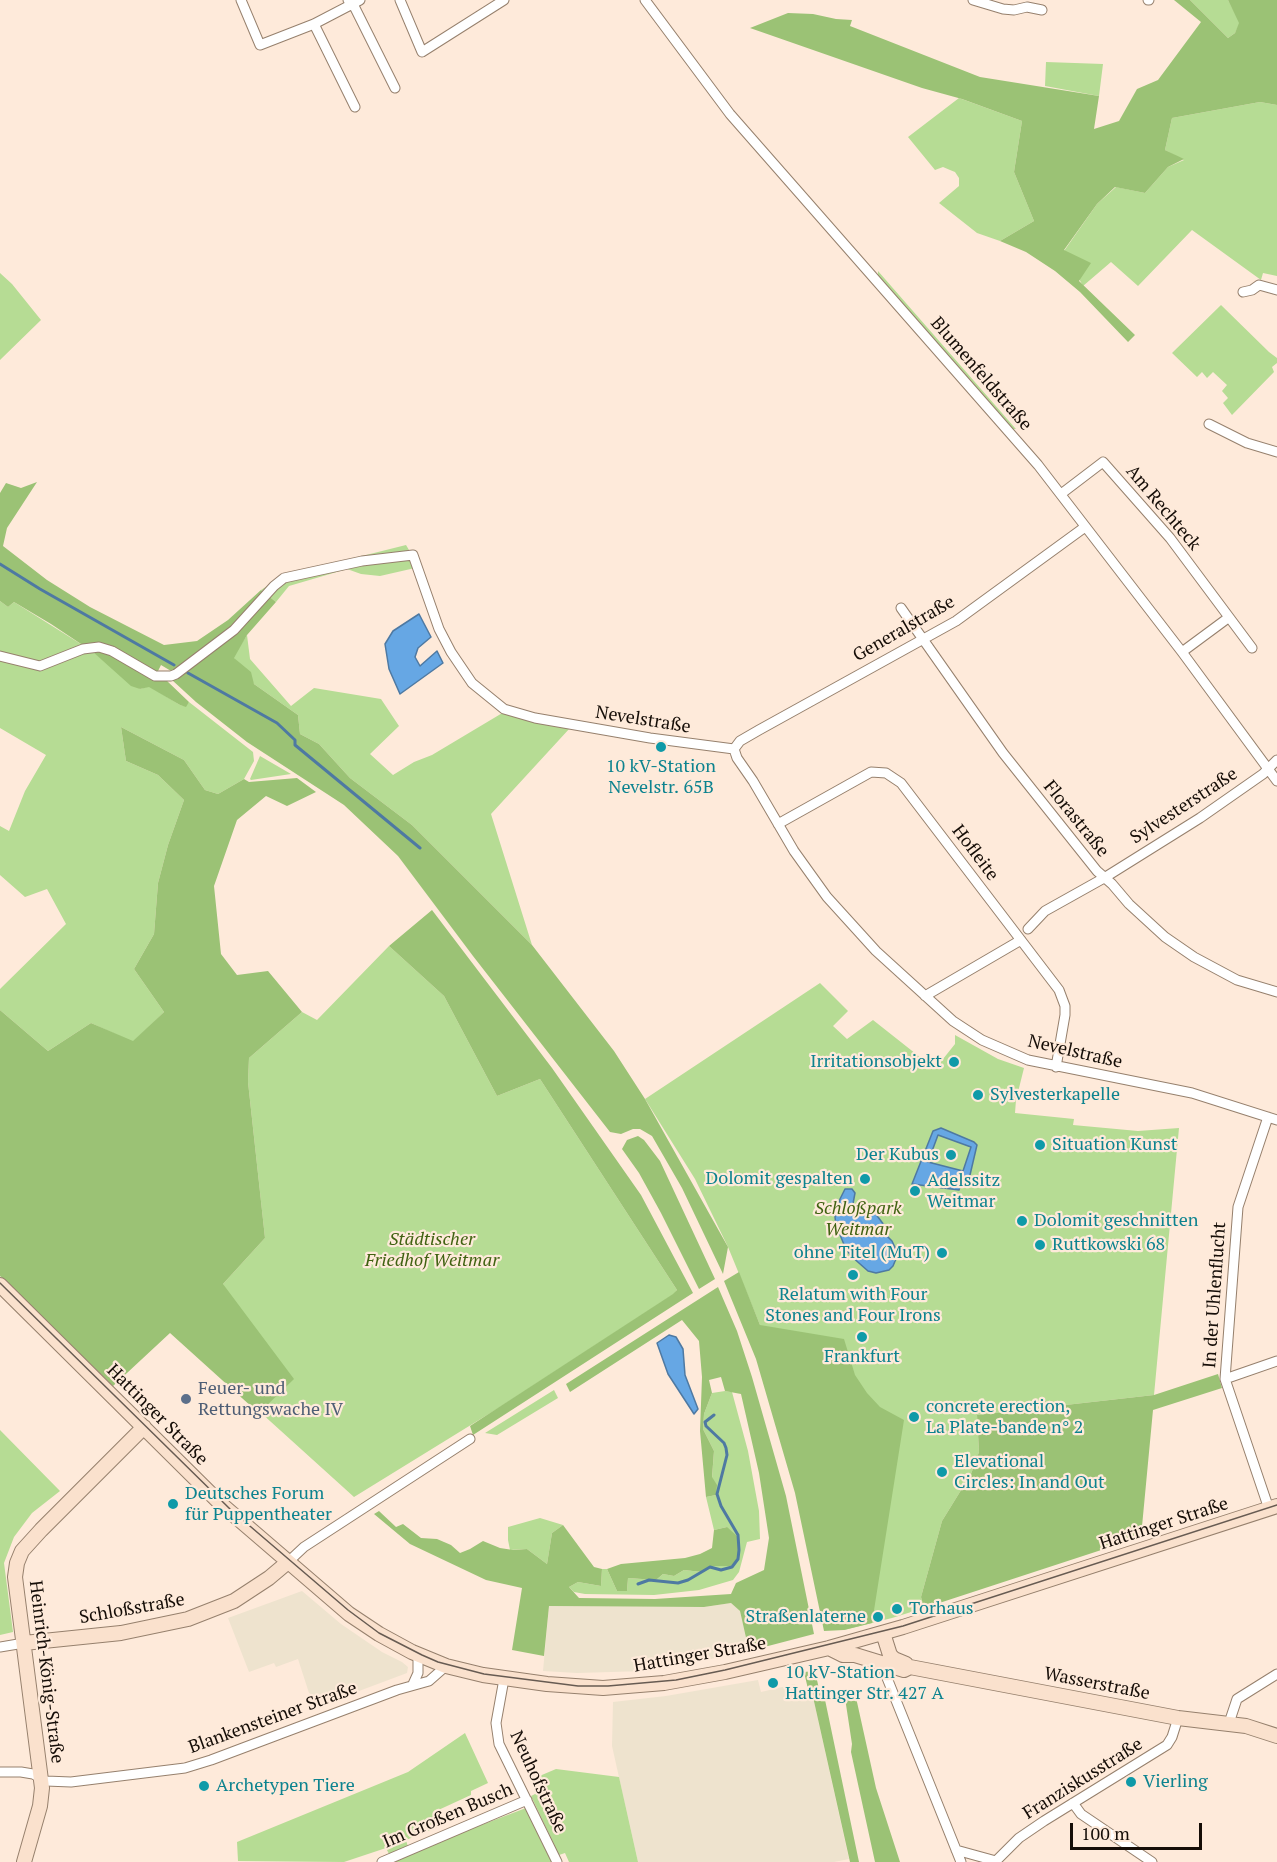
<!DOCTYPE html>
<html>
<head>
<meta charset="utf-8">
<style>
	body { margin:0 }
	#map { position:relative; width:1277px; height:1862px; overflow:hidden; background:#feeada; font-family:"PT Serif",serif }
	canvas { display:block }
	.scale { position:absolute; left:1070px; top:1823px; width:132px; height:27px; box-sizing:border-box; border:3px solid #150d07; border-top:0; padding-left:8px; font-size:18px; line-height:21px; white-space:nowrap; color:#150d07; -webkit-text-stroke:4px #feeada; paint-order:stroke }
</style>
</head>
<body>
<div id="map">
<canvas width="1277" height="1862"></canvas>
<div class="scale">100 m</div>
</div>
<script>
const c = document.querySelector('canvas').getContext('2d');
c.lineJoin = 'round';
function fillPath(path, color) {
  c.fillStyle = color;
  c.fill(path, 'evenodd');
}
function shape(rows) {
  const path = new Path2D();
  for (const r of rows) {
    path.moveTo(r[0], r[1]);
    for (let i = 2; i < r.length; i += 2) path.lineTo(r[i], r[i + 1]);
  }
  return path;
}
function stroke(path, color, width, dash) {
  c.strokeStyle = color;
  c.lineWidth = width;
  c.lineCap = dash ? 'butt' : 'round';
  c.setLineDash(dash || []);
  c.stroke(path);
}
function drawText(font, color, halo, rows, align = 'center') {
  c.font = font + ' "PT Serif",serif';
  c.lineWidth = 4.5;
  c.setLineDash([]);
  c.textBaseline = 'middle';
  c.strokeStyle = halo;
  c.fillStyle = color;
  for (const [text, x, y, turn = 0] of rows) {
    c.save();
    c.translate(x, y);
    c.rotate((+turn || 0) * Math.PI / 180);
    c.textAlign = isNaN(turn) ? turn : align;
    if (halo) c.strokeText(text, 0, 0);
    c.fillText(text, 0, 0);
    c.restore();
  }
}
const commercial = shape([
	[302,1591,341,1624,382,1652,402,1662,408,1667,407,1673,327,1703,309,1693,298,1659,276,1667,274,1663,249,1672,228,1618],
	[731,1603,740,1611,749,1651,662,1669,645,1671,577,1673,543,1671,549,1606,704,1607],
	[758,1680,761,1692,795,1684,797,1691,811,1688,849,1859,834,1862,638,1862,612,1746,613,1702,666,1696]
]);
const green = shape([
	[1190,0,1228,0,1240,23,1235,33,1228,38],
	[1046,62,1103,64,1099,96,1045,86],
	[959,98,1022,121,1014,172,1034,221,1000,241,977,233,939,203,959,186,959,178,955,172,950,170,943,167,935,170,908,137],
	[1260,102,1277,105,1277,276,1263,273,1261,280,1192,230,1138,286,1111,262,1083,286,1064,251,1097,204,1116,187,1145,193,1168,167,1184,160,1165,150,1172,118],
	[878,271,1015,428,1016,429,1013,429,878,276],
	[0,273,12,284,41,320,0,360],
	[1221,305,1269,352,1277,358,1277,363,1272,367,1274,372,1232,415,1223,403,1228,398,1222,391,1227,385,1213,372,1207,378,1202,372,1197,377,1172,353],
	[406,545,412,555,415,568,380,576,361,574,347,569,289,586,276,602,261,590,282,576],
	[0,601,8,607,14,602,84,646,36,665,0,654],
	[247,635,250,659,291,706,314,688,381,699,399,726,370,754,393,775,414,762,432,755,504,712,528,721,570,728,491,814,532,945,412,825,350,778,319,744,300,734,298,715,254,684,233,657],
	[88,648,140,689,149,686,180,705,185,706,189,702,253,752,254,761,244,779,218,794,205,790,184,760,121,727,126,761,158,775,184,800,168,845,158,883,154,934,134,969,164,1012,133,1042,91,1023,48,1051,0,1010,0,989,66,924,47,889,25,897,0,875,0,826,9,831,25,791,46,755,0,728,0,658,38,670],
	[260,756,291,774,251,780,250,779],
	[389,946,444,996,497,1096,540,1079,677,1290,674,1294,500,1407,354,1497,260,1412,253,1408,223,1284,265,1238,248,1082,249,1058,302,1012,317,1020],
	[820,983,848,1011,833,1026,847,1039,873,1020,935,1069,955,1044,955,1035,998,1059,1024,1068,1016,1100,1015,1113,1074,1119,1073,1125,1138,1131,1179,1128,1154,1395,977,1415,979,1452,971,1474,942,1521,921,1597,924,1608,892,1618,844,1630,760,1325,728,1247,695,1179,645,1099],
	[554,1390,558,1398,497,1435,485,1433],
	[725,1391,732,1392,748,1451,759,1511,760,1539,747,1542,739,1572,733,1580,699,1590,654,1595,585,1594,574,1592,569,1587,578,1582,601,1586,602,1569,607,1569,617,1591,627,1591,628,1578,656,1580,663,1574,674,1576,684,1570,702,1572,712,1566,731,1566,727,1527,714,1530,706,1497,716,1495,712,1478,714,1451,703,1429,704,1414,712,1393],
	[0,1430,60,1491,32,1513,14,1537,4,1563,13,1632,0,1635],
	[540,1518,563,1525,552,1533,547,1564,527,1549,510,1550,508,1540,508,1527],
	[465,1733,488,1783,471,1791,471,1795,434,1812,441,1826,406,1840,408,1847,389,1854,386,1848,344,1862,238,1861,237,1842,408,1772],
	[556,1769,619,1777,638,1862,569,1862,565,1853,559,1855,531,1796,537,1793,530,1780],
	[526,1808,552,1862,394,1862,463,1832]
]);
const forest = shape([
	[1174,0,1190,0,1228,38,1235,33,1239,23,1228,0,1277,0,1277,105,1260,102,1172,118,1165,150,1184,159,1168,167,1145,193,1115,187,1097,204,1064,250,1091,263,1079,281,1135,335,1128,342,1080,292,1055,271,1026,252,1000,241,1034,221,1014,172,1022,121,962,99,922,88,750,28,788,13,813,14,836,19,852,20,850,26,980,77,1099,96,1094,129,1119,121,1137,89,1158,80,1201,22],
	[37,482,7,528,3,546,47,580,90,607,164,645,197,641,228,620,261,590,276,602,247,635,234,658,251,672,254,684,298,715,300,734,319,744,350,778,412,825,532,945,614,1051,645,1099,728,1247,723,1274,682,1188,652,1136,640,1129,633,1129,621,1134,610,1132,473,956,398,856,344,805,247,742,196,702,172,680,171,671,161,665,155,677,166,680,189,702,186,707,180,705,149,687,140,689,131,686,93,652,51,624,14,602,8,607,0,601,0,493,6,483,21,488],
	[121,727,184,760,205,790,218,794,244,779,249,782,297,778,316,792,287,806,266,796,237,820,214,886,221,954,237,975,268,971,302,1012,249,1058,248,1082,265,1238,223,1284,294,1379,260,1412,253,1408,170,1333,113,1386,0,1276,0,1010,48,1051,91,1023,133,1041,164,1012,134,969,154,934,158,883,168,845,184,800,158,775,126,761],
	[432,910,552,1068,641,1195,693,1293,473,1435,470,1426,673,1294,677,1290,540,1079,497,1096,444,996,389,946],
	[638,1136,644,1140,660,1161,715,1279,699,1289,661,1213,639,1173,622,1149,627,1140],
	[739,1272,760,1325,844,1339,855,1375,867,1393,880,1407,904,1420,872,1623,844,1630,824,1631,795,1493,756,1359,724,1281],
	[718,1287,737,1331,752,1377,786,1496,814,1634,749,1651,740,1611,731,1603,704,1607,549,1606,544,1656,512,1650,522,1588,486,1580,410,1544,374,1514,379,1511,396,1527,403,1524,421,1538,437,1539,451,1545,460,1553,470,1549,483,1541,500,1548,513,1550,527,1549,547,1564,552,1533,563,1525,594,1567,602,1569,601,1586,578,1582,569,1587,579,1598,655,1599,731,1594,736,1583,764,1570,769,1538,759,1473,741,1394,725,1391,721,1377,709,1380,712,1393,704,1414,703,1429,714,1451,712,1477,717,1485,716,1495,706,1497,700,1431,702,1377,699,1341,682,1320,570,1392,566,1384],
	[1218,1374,1222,1388,1153,1410,1141,1537,924,1608,921,1597,942,1521,971,1474,979,1452,977,1415,1154,1395],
	[727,1527,738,1537,739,1557,731,1566,712,1566,702,1572,684,1570,674,1576,663,1574,656,1580,628,1578,627,1591,617,1591,607,1569,621,1564,685,1558,700,1554,712,1548,714,1530],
	[815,1671,819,1689,824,1695,859,1862,850,1862,811,1688,808,1689,804,1672],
	[855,1693,876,1788,900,1862,875,1862,851,1752,852,1744,845,1698]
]);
const water = shape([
	[419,614,431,637,418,648,415,657,420,666,437,651,443,663,400,694,389,669,385,644,393,631,419,614],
	[941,1128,974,1142,977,1145,970,1175,961,1183,959,1190,912,1184,933,1131,941,1128],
	[938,1135,971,1147,963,1171,928,1162,938,1135],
	[845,1189,852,1189,855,1193,852,1209,875,1213,884,1225,886,1235,892,1241,898,1254,893,1266,889,1270,876,1273,868,1271,851,1256,845,1247,836,1225,835,1217,840,1199,845,1189],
	[669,1335,676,1337,683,1349,685,1375,698,1409,694,1414,668,1374,657,1343,669,1335]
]);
const stream = shape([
	[0,564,40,589,174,665],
	[188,673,277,723,295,740,295,745,420,848],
	[638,1584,649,1580,678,1583,688,1580,710,1567,721,1570,732,1567,738,1559,739,1550,738,1535,721,1506,717,1494,727,1455,726,1448,724,1443,706,1426,705,1422,714,1415]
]);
const minor = shape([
	[241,0,260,45,314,24,360,0],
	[348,0,355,8,395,88],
	[400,0,422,52,504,0],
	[645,0,730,114,1038,465,1182,652,1277,781],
	[973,0,1003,9,1014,10,1027,7,1042,10],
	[1148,0,1149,0],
	[314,24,355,107],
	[1243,292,1252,290,1259,285,1277,290],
	[1209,424,1247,443,1277,452],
	[1061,494,1103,462,1170,538,1252,648],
	[901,608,1003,753,1097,871,1112,884,1129,904,1165,937,1194,957,1237,980,1277,992],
	[1182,652,1228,618],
	[0,656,40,666,83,649,99,647,112,651,155,676,171,676,176,674,234,630,274,586,284,578,362,561,413,555,439,629,451,652,472,683,504,709,535,718,650,738,734,749],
	[734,749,737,758,753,781,794,851,827,897,876,951,953,1021,982,1040,1028,1060,1192,1093,1277,1120],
	[734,749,740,741,759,730,956,621,1085,527],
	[778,824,871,772,886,773,901,783,1059,990,1065,1006,1065,1015,1056,1067],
	[1028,929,1045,911,1104,878,1200,818,1263,774,1277,760],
	[925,996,1021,940],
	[1268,1117,1238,1207,1225,1379,1269,1509],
	[1225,1379,1277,1361],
	[288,1562,304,1547,470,1439],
	[0,1647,24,1643],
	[881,1663,961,1862],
	[504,1679,496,1723,499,1744,557,1862],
	[413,1684,418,1673,418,1655],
	[1229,1723,1237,1699,1277,1674],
	[0,1772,21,1772,33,1774,46,1781,71,1782,185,1768,211,1760,397,1690,429,1681,446,1666],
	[1073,1803,1081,1814,1152,1862],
	[956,1850,996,1861],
	[382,1862,527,1800],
	[995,1862,1019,1838,1044,1821,1167,1745,1172,1737,1178,1718]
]);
const secondary = shape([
	[0,1285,221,1504,349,1614,379,1634,412,1652,446,1666,483,1675,547,1684,603,1688,664,1683,725,1672,829,1648,903,1627,1277,1506],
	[883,1633,890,1655,894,1659,906,1664],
	[24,1643,121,1633,188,1619,234,1601,269,1578,288,1562],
	[829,1648,843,1655,855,1655,904,1670,910,1667,1178,1718,1246,1726,1277,1736],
	[24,1862,40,1806,42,1788,15,1577,17,1563,22,1551,41,1530,144,1427]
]);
const tram = shape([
	[0,1283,230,1509,348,1610,379,1633,422,1655,438,1662,484,1674,578,1686,608,1686,676,1680,725,1670,903,1626,1277,1505]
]);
const markers = [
	[661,747,6,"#0f9aa8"],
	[954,1062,6,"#0f9aa8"],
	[978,1095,6,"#0f9aa8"],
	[1040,1145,6,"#0f9aa8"],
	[951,1155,6,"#0f9aa8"],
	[865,1179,6,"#0f9aa8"],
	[915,1191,6,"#0f9aa8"],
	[1022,1221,6,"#0f9aa8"],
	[1040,1245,6,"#0f9aa8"],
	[942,1253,6,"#0f9aa8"],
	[853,1275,6,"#0f9aa8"],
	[862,1337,6,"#0f9aa8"],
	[186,1399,6,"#5c6f8a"],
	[914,1417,6,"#0f9aa8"],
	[942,1472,6,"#0f9aa8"],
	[173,1504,6,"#0f9aa8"],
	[897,1609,6,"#0f9aa8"],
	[878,1617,6,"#0f9aa8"],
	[773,1683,6,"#0f9aa8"],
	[1131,1782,6,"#0f9aa8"],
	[204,1786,6,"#0f9aa8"]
];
const streetNames = [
	["Blumenfeldstraße",981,374,49],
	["Am Rechteck",1163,508,50],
	["Generalstraße",904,629,-30],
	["Nevelstraße",643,720,9],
	["Sylvesterstraße",1184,806,-33],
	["Florastraße",1076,819,51],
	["Hofleite",975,853,53],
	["Nevelstraße",1075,1052,13],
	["In der Uhlenflucht",1215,1295,-86],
	["Hattinger Straße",157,1415,45],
	["Hattinger Straße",1164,1524,-18],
	["Schloßstraße",132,1609,-10],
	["Hattinger Straße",700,1655,-10],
	["Heinrich-König-Straße",46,1672,83],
	["Wasserstraße",1097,1684,11],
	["Blankensteiner Straße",273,1718,-20],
	["Franziskusstraße",1083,1779,-32],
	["Neuhofstraße",538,1782,65],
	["Im Großen Busch",448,1816,-23]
];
const cultureNames = [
	["10 kV-Station",661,767,"center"],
	["Nevelstr. 65B",661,788,"center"],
	["Irritationsobjekt",942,1062,"right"],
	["Sylvesterkapelle",990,1095],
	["Situation Kunst",1052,1145],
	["Der Kubus",939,1155,"right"],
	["Dolomit gespalten",853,1179,"right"],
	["Adelssitz",927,1181],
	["Weitmar",927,1202],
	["Dolomit geschnitten",1034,1221],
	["Ruttkowski 68",1052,1245],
	["ohne Titel (MuT)",930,1253,"right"],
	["Relatum with Four",853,1295,"center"],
	["Stones and Four Irons",853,1316,"center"],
	["Frankfurt",862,1357,"center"],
	["concrete erection,",926,1407],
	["La Plate-bande n° 2",926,1428],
	["Elevational",954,1462],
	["Circles: In and Out",954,1483],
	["Deutsches Forum",185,1494],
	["für Puppentheater",185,1515],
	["Torhaus",909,1609],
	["Straßenlaterne",866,1617,"right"],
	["10 kV-Station",785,1673],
	["Hattinger Str. 427 A",785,1694],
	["Vierling",1143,1782],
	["Archetypen Tiere",216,1786]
];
const parkNames = [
	["Schloßpark",858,1209],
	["Weitmar",858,1230],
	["Städtischer",432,1240],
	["Friedhof Weitmar",432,1261]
];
const serviceNames = [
	["Feuer- und",198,1389],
	["Rettungswache IV",198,1410]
];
fillPath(commercial, '#eee3ce');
fillPath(green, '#b6dc94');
fillPath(forest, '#9bc275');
fillPath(water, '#66a7e4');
stroke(water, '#4e79a2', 1.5);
stroke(stream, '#4e79a2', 3);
stroke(minor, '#96806d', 11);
stroke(secondary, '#96806d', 16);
stroke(minor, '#fff', 9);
stroke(secondary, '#fae1cd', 14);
stroke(tram, '#675b52', 1.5);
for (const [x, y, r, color] of markers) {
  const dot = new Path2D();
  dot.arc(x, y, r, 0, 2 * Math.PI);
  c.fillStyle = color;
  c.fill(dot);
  stroke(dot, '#feeada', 2);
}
drawText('18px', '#150d07', '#feeada', streetNames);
drawText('18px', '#0d838f', '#feeada', cultureNames, 'left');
drawText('italic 18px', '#406211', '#feeada', parkNames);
drawText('18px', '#4e5e75', '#feeada', serviceNames, 'left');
</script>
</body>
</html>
